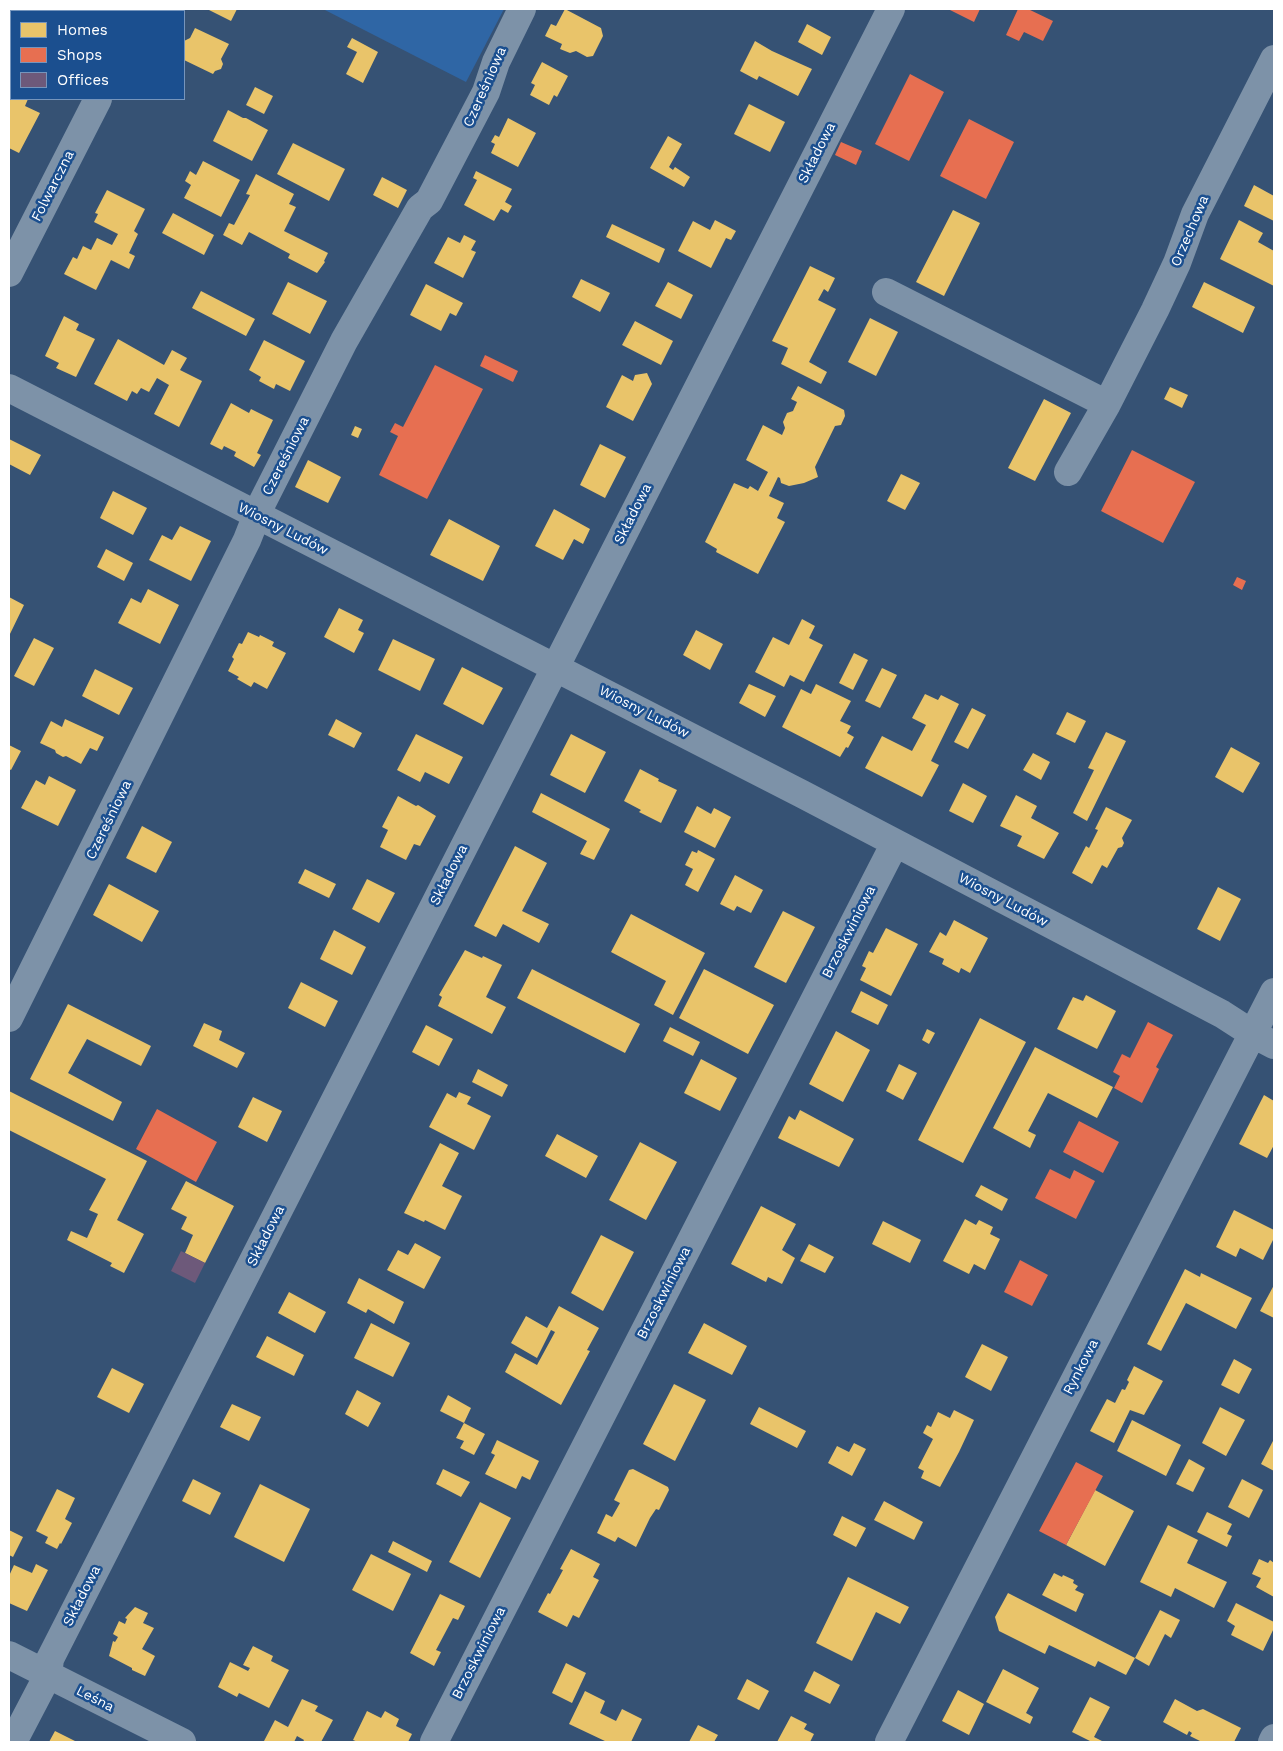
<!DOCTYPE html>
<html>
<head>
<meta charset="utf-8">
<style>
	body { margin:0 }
	#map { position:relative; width:1283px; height:1751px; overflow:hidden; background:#365274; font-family:"Work Sans",sans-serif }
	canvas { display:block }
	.frame { position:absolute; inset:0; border:10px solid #fff; pointer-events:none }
	.legend { position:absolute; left:10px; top:10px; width:175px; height:90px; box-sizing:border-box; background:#1b4f8f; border:1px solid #7695bc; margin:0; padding:6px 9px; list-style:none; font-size:15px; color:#fff }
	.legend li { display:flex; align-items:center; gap:10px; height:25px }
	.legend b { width:25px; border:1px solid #7695bc }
</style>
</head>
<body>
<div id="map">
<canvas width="1283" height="1751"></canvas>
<div class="frame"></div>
<ul class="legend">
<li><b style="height:14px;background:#e9c46a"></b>Homes</li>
<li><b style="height:14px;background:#e76f51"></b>Shops</li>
<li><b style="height:14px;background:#6d597a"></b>Offices</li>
</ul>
</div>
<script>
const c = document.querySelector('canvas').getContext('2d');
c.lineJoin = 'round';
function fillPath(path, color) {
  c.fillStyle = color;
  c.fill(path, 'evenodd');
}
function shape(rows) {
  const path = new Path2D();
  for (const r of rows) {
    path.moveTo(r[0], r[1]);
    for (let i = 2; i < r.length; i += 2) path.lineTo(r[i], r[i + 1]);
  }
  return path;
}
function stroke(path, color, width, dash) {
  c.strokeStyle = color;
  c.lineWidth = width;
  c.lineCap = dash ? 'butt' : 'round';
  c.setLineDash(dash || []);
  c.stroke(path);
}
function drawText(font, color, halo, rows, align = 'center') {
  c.font = font + ' "Work Sans",sans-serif';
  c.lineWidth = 5;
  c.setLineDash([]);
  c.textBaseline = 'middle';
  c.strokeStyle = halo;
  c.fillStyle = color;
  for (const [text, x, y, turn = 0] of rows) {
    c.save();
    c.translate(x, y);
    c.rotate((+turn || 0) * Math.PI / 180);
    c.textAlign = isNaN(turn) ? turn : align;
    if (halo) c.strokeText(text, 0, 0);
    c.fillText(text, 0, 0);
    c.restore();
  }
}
const green = shape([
	[323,9,504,9,466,82]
]);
const homes = shape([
	[207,9,237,9,231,21],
	[565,9,601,28,603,36,593,56,587,57,576,51,570,53,560,49,562,44,545,36,551,24,556,26],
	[807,24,831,37,822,55,798,42],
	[195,28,229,44,221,59,223,64,221,69,215,71,213,74,184,60,185,47,184,41,190,38],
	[352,38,378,52,363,83,346,74,357,52,347,47],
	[755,41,772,51,812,69,798,96,759,76,757,80,740,71],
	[542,62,568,76,557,97,554,95,549,105,530,95,535,85,531,83],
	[255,87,273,96,264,114,246,105],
	[9,88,11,89,11,99,28,99,25,106,40,113,19,153,9,148],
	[749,104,785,122,770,152,734,134],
	[228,110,243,118,246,118,268,130,252,161,213,141],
	[508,118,536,133,518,167,491,153,495,144,491,142,495,135,499,137],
	[668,136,682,144,669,167,673,170,675,167,690,177,684,187,650,168],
	[293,143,345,169,329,201,277,174],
	[203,161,240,180,221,217,184,198,191,185,185,181,190,171,196,175],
	[476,171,512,189,505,202,512,206,508,213,501,209,494,221,464,205,477,180,473,178],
	[256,174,294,194,289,204,296,207,284,231,328,253,324,261,325,262,317,273,288,258,290,254,249,232,242,245,223,235,229,223,234,225,250,195,246,194],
	[382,177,407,190,398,208,373,195],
	[1254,185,1274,196,1274,221,1244,206],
	[107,190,145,209,134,231,138,234,129,253,135,256,129,269,111,260,96,290,64,274,73,257,77,259,83,246,91,250,97,238,112,245,118,234,94,222,98,214,95,213],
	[953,210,980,223,944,296,916,282],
	[173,213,214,235,204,255,162,233],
	[715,220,736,231,731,240,726,238,711,268,678,251,693,221,710,230],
	[1239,220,1263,233,1258,242,1274,251,1274,286,1220,259],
	[612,224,665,249,659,263,606,237],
	[464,235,476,241,471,250,476,252,463,278,434,263,448,237,460,243],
	[810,266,835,278,828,292,824,289,818,300,836,309,809,362,827,372,821,384,781,364,788,348,772,341],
	[581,279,610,293,600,312,572,297],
	[288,282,327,301,310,334,272,314],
	[668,282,693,295,681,319,655,306],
	[1204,282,1255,307,1243,333,1192,307],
	[426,284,463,303,456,316,450,313,441,331,410,315],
	[201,291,255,319,246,336,192,308],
	[64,316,79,324,76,330,95,339,76,377,56,368,59,363,45,356],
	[870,318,898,332,876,376,848,362],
	[635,321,673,341,661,365,622,345],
	[118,339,164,365,172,350,187,358,180,370,202,381,179,427,154,414,169,385,157,378,149,392,141,388,137,394,132,391,127,401,94,384],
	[264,340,305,361,290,391,276,384,274,389,259,381,261,377,249,370],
	[647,373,652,384,633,421,606,407,622,375,633,381,635,375],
	[798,386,844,410,845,416,841,425,835,426,815,467,818,477,804,483,789,486,781,483,780,478,778,477,769,496,784,503,777,518,785,522,758,574,716,552,717,549,705,542,734,483,748,489,750,486,758,491,768,472,746,460,763,425,782,435,785,428,783,422,787,413,793,411,797,402,791,399],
	[1170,387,1188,395,1182,408,1164,399],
	[1044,399,1071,413,1035,481,1008,468],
	[231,403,249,413,251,409,273,420,257,453,261,455,254,467,234,456,236,452,224,446,222,450,210,444],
	[355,426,362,429,358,438,351,435],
	[9,439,41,455,30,475,9,464],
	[600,444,626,457,605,498,580,485],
	[308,460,341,477,328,503,295,487],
	[901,474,920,483,905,510,887,501],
	[113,491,147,508,133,535,100,518],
	[554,509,590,529,583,544,574,539,563,560,535,546],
	[449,519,500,546,483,581,430,555],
	[180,526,211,541,191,581,149,560,162,535,172,540],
	[106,549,133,563,124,581,97,567],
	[148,589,179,605,160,644,118,623,131,598,141,603],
	[9,597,24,605,9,636],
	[339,608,363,620,358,630,364,633,354,653,324,637],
	[802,619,815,626,809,638,823,645,804,682,790,675,784,687,755,672,773,637,789,645],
	[696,630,723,644,710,670,683,655],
	[248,632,259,637,260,635,274,642,272,646,286,653,267,689,254,682,251,687,237,679,239,677,228,671,234,659,232,657,239,643,242,644],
	[34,638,54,648,34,686,14,676],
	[393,639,435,659,420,691,378,670],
	[854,653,868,660,853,690,839,683],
	[462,667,503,688,483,725,443,704],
	[882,668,897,675,880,708,865,701],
	[95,669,133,688,119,715,82,696],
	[749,684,776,696,765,717,739,703],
	[816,684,851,701,840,721,851,726,847,733,854,737,848,748,846,747,840,757,782,727,801,689,811,694],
	[925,694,938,700,941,695,959,704,931,761,939,765,922,797,865,768,882,736,912,751,926,725,912,718],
	[972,708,986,715,968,749,954,742],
	[1067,712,1086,721,1075,743,1056,734],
	[65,719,104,737,97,751,90,748,81,764,66,756,63,757,56,753,55,750,40,743,51,721,62,727],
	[336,719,362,733,354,748,328,735],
	[1106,732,1126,741,1087,821,1073,813,1094,770,1088,768],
	[416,734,463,757,449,784,425,772,420,782,397,770],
	[571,734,606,752,585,793,550,775],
	[9,745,21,751,11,770,9,769],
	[1231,747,1260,763,1243,793,1215,777],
	[1033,753,1050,762,1041,780,1023,770],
	[640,769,659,779,658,781,677,790,661,823,639,812,641,810,624,801],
	[49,776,76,790,58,826,21,808,36,780,45,785],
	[963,783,987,796,973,823,949,811],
	[541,793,610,829,594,860,580,854,587,841,532,812],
	[1016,795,1037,806,1031,818,1059,833,1044,859,1017,846,1022,836,1000,826],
	[398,796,416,806,418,805,436,816,420,846,414,844,406,860,380,847,388,830,382,827],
	[697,806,711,814,714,808,731,817,715,848,684,832],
	[1106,807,1132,820,1122,838,1124,843,1122,847,1118,848,1107,868,1102,865,1092,884,1072,873,1086,846,1089,848,1098,830,1095,829],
	[142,826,172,842,156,873,126,858],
	[515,846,547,863,522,911,549,924,539,943,503,924,496,937,474,926],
	[698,850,715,859,698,892,685,885,693,869,685,865,692,851,697,853],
	[305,869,336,884,329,898,298,883],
	[735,875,763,890,751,913,737,906,734,911,720,904],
	[367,879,395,893,379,923,352,909],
	[109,884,159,911,142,942,93,915],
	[1218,887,1241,899,1220,941,1197,929],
	[783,911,815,927,786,983,754,967],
	[631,914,705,953,673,1015,654,1005,666,981,611,952],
	[954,920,988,938,970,973,961,968,959,973,942,964,944,959,929,952,940,932,946,936],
	[886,928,918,944,891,996,860,980,866,968,862,966,869,951,873,953],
	[334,930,366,947,352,975,320,959],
	[465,950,482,958,483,956,502,965,486,997,506,1007,492,1034,438,1006,442,997,439,995],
	[532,969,640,1024,625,1053,517,998],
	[704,969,774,1005,748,1054,679,1018],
	[301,982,338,1001,325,1027,288,1008],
	[861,991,888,1005,878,1025,851,1012],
	[1086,995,1116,1011,1097,1049,1057,1029,1073,997,1083,1001],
	[68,1004,151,1046,141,1066,87,1039,68,1073,122,1102,113,1121,30,1079],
	[980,1018,1026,1042,963,1163,918,1140],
	[204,1023,222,1031,219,1040,245,1053,237,1068,193,1046],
	[426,1025,453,1039,439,1066,412,1052],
	[670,1027,700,1042,693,1056,663,1041],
	[927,1029,935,1033,929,1044,922,1040],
	[836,1031,870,1050,843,1102,809,1084],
	[1035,1047,1113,1087,1097,1118,1048,1093,1028,1131,1036,1135,1030,1148,993,1128],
	[701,1059,737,1078,720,1111,684,1093],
	[899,1064,917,1073,903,1100,886,1091],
	[478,1069,508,1085,502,1097,472,1082],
	[9,1091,147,1161,117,1220,144,1234,124,1273,110,1266,112,1263,67,1240,71,1231,87,1238,98,1214,89,1210,106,1179,9,1130],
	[459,1092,471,1097,467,1104,491,1116,474,1150,429,1127,447,1093,456,1098],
	[1264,1095,1274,1101,1274,1145,1267,1158,1239,1144],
	[253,1097,282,1111,267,1142,238,1127],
	[800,1110,854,1139,839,1167,778,1138,789,1116,795,1120],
	[557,1134,598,1156,586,1178,545,1156],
	[640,1142,677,1162,646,1220,609,1200],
	[440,1143,459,1153,442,1186,462,1196,445,1230,425,1220,424,1222,404,1213],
	[186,1181,234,1206,205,1263,185,1253,193,1235,181,1229,187,1217,171,1209],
	[981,1185,1008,1199,1002,1211,975,1196],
	[761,1206,796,1224,782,1250,795,1258,782,1284,768,1277,766,1282,731,1264],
	[1234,1210,1274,1230,1274,1238,1263,1260,1240,1248,1236,1257,1216,1247],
	[965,1219,976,1225,979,1220,993,1227,990,1234,1000,1239,985,1270,974,1264,969,1274,943,1261],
	[883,1221,921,1240,910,1263,872,1244],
	[601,1235,634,1252,603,1311,571,1293],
	[415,1243,441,1257,424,1289,387,1270,398,1250,408,1255],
	[809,1244,834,1257,825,1273,800,1261],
	[1185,1269,1200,1277,1201,1273,1252,1298,1236,1329,1186,1303,1161,1351,1147,1344],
	[359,1278,404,1302,394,1324,368,1309,366,1313,347,1303],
	[1274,1285,1274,1318,1260,1311],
	[289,1292,326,1312,315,1333,278,1313],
	[559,1306,599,1328,587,1350,590,1351,561,1405,505,1372,515,1353,537,1365,555,1332,551,1330,537,1358,511,1343,526,1316,547,1328],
	[371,1323,410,1343,393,1377,354,1358],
	[704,1323,747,1346,732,1375,688,1353],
	[267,1336,304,1355,294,1376,256,1357],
	[982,1344,1008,1357,991,1391,965,1377],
	[1234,1359,1252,1369,1239,1394,1221,1385],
	[1134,1366,1163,1381,1144,1415,1130,1410,1114,1443,1090,1431,1107,1399,1115,1403,1122,1389,1125,1390,1129,1382,1127,1380],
	[112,1368,144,1384,129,1413,97,1397],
	[674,1384,706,1400,675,1461,643,1444],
	[357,1390,381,1403,368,1427,345,1414],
	[448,1395,471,1408,464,1423,440,1411],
	[232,1404,261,1417,249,1441,220,1427],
	[759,1407,806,1431,797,1448,750,1424],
	[1220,1407,1245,1420,1226,1456,1202,1443],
	[954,1410,974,1420,959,1452,940,1487,921,1478,924,1471,918,1468,933,1439,923,1433,927,1425,931,1427,938,1412,950,1418],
	[1132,1420,1181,1445,1166,1476,1117,1451],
	[464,1423,485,1434,474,1455,460,1448,464,1441,456,1438],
	[1274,1439,1274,1471,1261,1464],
	[497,1440,539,1461,530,1480,522,1476,516,1489,485,1474,495,1455,491,1453],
	[854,1443,866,1449,852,1476,828,1463,837,1446,849,1452],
	[1189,1459,1205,1468,1193,1492,1176,1484],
	[443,1469,470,1482,461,1497,436,1484],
	[633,1469,668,1487,669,1490,659,1510,656,1509,650,1518,636,1547,618,1537,615,1542,597,1533,606,1514,612,1517,620,1503,614,1500,629,1470],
	[193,1479,221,1493,210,1515,182,1501],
	[1242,1479,1263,1490,1249,1518,1228,1507],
	[260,1484,310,1509,284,1562,234,1537],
	[57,1489,75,1498,65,1519,72,1523,61,1544,60,1543,57,1549,45,1543,48,1537,36,1531],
	[1095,1490,1134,1511,1105,1566,1066,1545],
	[884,1501,923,1522,914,1540,874,1520],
	[480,1502,511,1518,480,1578,449,1562],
	[1207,1512,1232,1524,1227,1534,1232,1536,1227,1547,1197,1532],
	[842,1516,866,1528,856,1547,833,1535],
	[1168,1525,1198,1540,1187,1563,1227,1582,1214,1608,1175,1588,1171,1597,1140,1582],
	[9,1530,23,1537,13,1557,9,1555],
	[393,1541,432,1561,427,1572,388,1552],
	[571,1549,600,1564,593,1577,599,1580,579,1618,573,1615,567,1627,538,1612,548,1593,550,1594,563,1570,560,1569],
	[371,1554,411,1574,393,1611,352,1590],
	[1259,1559,1268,1563,1270,1560,1274,1563,1274,1597,1256,1587,1261,1578,1252,1574],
	[36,1564,48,1570,27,1611,9,1603,9,1576,14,1565,32,1573],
	[1054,1573,1062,1577,1063,1575,1074,1580,1073,1583,1078,1586,1075,1590,1084,1594,1076,1612,1042,1595],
	[848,1577,909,1607,900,1624,876,1612,852,1661,816,1643],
	[1008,1593,1135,1658,1126,1675,1098,1661,1095,1667,1049,1645,1045,1654,999,1631,995,1617],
	[440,1594,465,1606,458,1620,453,1618,436,1650,441,1652,434,1666,410,1653],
	[1236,1603,1274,1622,1274,1628,1263,1651,1231,1635,1235,1626,1227,1621],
	[135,1607,148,1613,143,1623,154,1628,142,1649,155,1656,145,1676,132,1670,132,1668,109,1656,113,1641,115,1642,118,1637,113,1634,119,1621,125,1624,127,1619,125,1618],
	[1160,1610,1180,1620,1171,1638,1165,1634,1149,1666,1135,1658],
	[253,1646,273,1656,271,1661,289,1670,269,1708,239,1693,237,1697,218,1687,230,1662,248,1671,250,1668,243,1665],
	[566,1663,586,1673,572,1703,552,1693],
	[1003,1669,1039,1688,1026,1713,1033,1717,1030,1724,986,1702],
	[814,1671,840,1685,830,1704,804,1691],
	[747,1679,769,1691,759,1710,737,1699],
	[958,1690,984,1704,969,1735,942,1721],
	[585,1691,605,1701,600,1713,616,1721,622,1709,642,1719,631,1742,607,1742,569,1724],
	[1090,1697,1110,1707,1094,1737,1104,1742,1092,1742,1072,1732],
	[302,1699,318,1706,315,1711,333,1720,321,1742,303,1742,304,1740,297,1736,294,1742,266,1742,264,1741,275,1720,288,1727],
	[1175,1699,1197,1711,1203,1709,1241,1728,1234,1742,1202,1742,1190,1736,1192,1733,1189,1731,1187,1735,1163,1722],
	[367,1711,381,1718,385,1711,399,1719,396,1726,412,1734,408,1742,358,1742,353,1740],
	[791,1716,807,1724,804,1729,814,1734,810,1742,777,1742],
	[698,1725,718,1735,714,1742,689,1742],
	[55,1731,77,1742,49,1742]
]);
const shops = shape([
	[948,9,980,9,974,22],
	[1018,9,1028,9,1053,21,1043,41,1024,32,1019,41,1006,35],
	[910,74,944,92,909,161,875,144],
	[969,119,1014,142,986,199,940,176],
	[841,142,862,151,856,165,835,155],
	[485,355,518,371,513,382,480,366],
	[435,365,483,389,427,499,379,475,398,436,390,432,395,423,403,427],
	[1132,450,1195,482,1163,543,1101,511],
	[1237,577,1246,581,1242,590,1233,585],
	[1148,1022,1173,1035,1156,1067,1159,1069,1142,1103,1114,1088,1120,1076,1113,1072,1122,1054,1130,1058],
	[157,1109,217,1142,196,1182,136,1149],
	[1079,1121,1119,1142,1103,1173,1063,1152],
	[1050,1169,1070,1179,1074,1170,1095,1181,1076,1219,1035,1198],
	[1020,1260,1048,1275,1032,1306,1004,1292],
	[1076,1462,1103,1476,1066,1545,1039,1531]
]);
const offices = shape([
	[181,1251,205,1263,195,1283,171,1271]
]);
const minor = shape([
	[142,11,144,9],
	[9,273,98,99],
	[886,292,1107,404],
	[9,388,802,794,1222,1014,1253,1034,1274,1045],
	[1068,472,1107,404,1155,310,1177,263,1195,214,1274,59],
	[9,1018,247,540,260,507,344,341,420,208,429,201,486,92,496,62,522,9],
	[9,1655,182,1742],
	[13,1742,48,1675,50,1659,891,9],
	[434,1742,895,843],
	[889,1742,1274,992],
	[1272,1742,1274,1738]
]);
const streetNames = [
	["Czereśniowa",485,87,-66],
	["Składowa",817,153,-63],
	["Folwarczna",53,186,-63],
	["Orzechowa",1190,231,-67],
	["Czereśniowa",286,456,-63],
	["Składowa",633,514,-63],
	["Wiosny Ludów",283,529,27],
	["Wiosny Ludów",644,712,27],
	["Czereśniowa",109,820,-64],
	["Składowa",449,875,-63],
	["Wiosny Ludów",1003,900,28],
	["Brzoskwiniowa",849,932,-63],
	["Składowa",266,1236,-63],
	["Brzoskwiniowa",664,1293,-63],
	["Rynkowa",1081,1367,-63],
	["Składowa",82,1596,-63],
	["Brzoskwiniowa",479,1653,-63],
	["Leśna",95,1699,27]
];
fillPath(green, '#2f66a5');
fillPath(homes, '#e9c46a');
fillPath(shops, '#e76f51');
fillPath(offices, '#6d597a');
stroke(minor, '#7d92a8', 28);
drawText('14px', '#fff', '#1b4f8f', streetNames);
</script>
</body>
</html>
